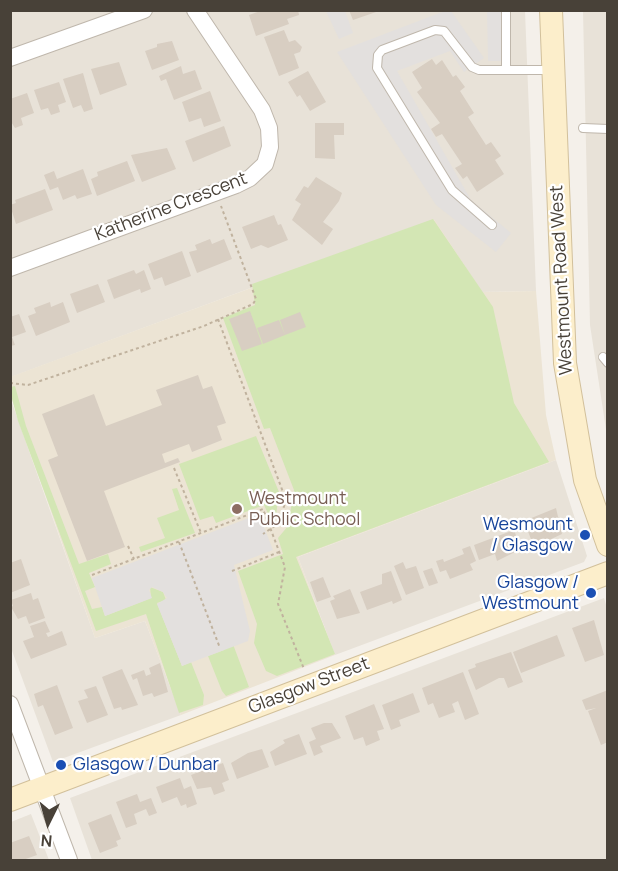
<!DOCTYPE html>
<html>
<head>
<meta charset="utf-8">
<style>
	body { margin:0 }
	#map { position:relative; width:618px; height:871px; overflow:hidden; background:#f4f0ea; font-family:Manrope,sans-serif }
	canvas { display:block }
	.frame { position:absolute; inset:0; border:12px solid #484138; pointer-events:none }
	.north { position:absolute; left:18px; top:793px; width:60px; height:60px; -webkit-text-stroke:4px #fff; paint-order:stroke; rotate:185deg; font-size:16px; font-weight:700; line-height:24px; text-align:center; color:#484138 }
	.north::after { content:''; display:block; margin:auto; width:21px; height:27px; background:#484138; clip-path:polygon(50% 0,100% 100%,50% 72%,0 100%) }
</style>
</head>
<body>
<div id="map">
<canvas width="618" height="871"></canvas>
<div class="frame"></div>
<div class="north">N</div>
</div>
<script>
const c = document.querySelector('canvas').getContext('2d');
c.lineJoin = 'round';
function fillPath(path, color) {
  c.fillStyle = color;
  c.fill(path, 'evenodd');
}
function shape(rows) {
  const path = new Path2D();
  for (const r of rows) {
    path.moveTo(r[0], r[1]);
    for (let i = 2; i < r.length; i += 2) path.lineTo(r[i], r[i + 1]);
  }
  return path;
}
function stroke(path, color, width, dash) {
  c.strokeStyle = color;
  c.lineWidth = width;
  c.lineCap = dash ? 'butt' : 'round';
  c.setLineDash(dash || []);
  c.stroke(path);
}
function drawText(font, color, halo, rows, align = 'center') {
  c.font = font + ' Manrope,sans-serif';
  c.lineWidth = 4.5;
  c.setLineDash([]);
  c.textBaseline = 'middle';
  c.strokeStyle = halo;
  c.fillStyle = color;
  for (const [text, x, y, turn = 0] of rows) {
    c.save();
    c.translate(x, y);
    c.rotate((+turn || 0) * Math.PI / 180);
    c.textAlign = isNaN(turn) ? turn : align;
    if (halo) c.strokeText(text, 0, 0);
    c.fillText(text, 0, 0);
    c.restore();
  }
}
const residential = shape([
	[11,11,525,11,536,291,482,292,434,220,11,377],
	[583,11,607,11,607,436,590,325],
	[10,397,95,638,145,621,181,715,53,762,11,648],
	[556,460,587,556,584,562,335,655,298,557],
	[604,598,607,608,607,860,92,860,70,798],
	[31,814,49,860,11,860,11,822]
]);
const education = shape([
	[435,220,482,292,536,291,546,415,556,460,298,557,335,655,181,715,145,621,95,638,11,397,10,377]
]);
const green = shape([
	[433,219,493,307,514,403,549,462,296,557,335,654,277,676,266,671,254,643,257,624,238,571,283,554,278,538,288,526,294,490,270,428,264,429,223,318,255,305,252,284],
	[15,386,26,426,79,564,108,554,111,564,89,573,95,587,85,591,92,609,102,607,105,616,151,598,150,587,163,592,166,600,157,603,182,666,191,662,204,695,203,705,179,713,146,614,96,631,18,421,11,395,11,387],
	[256,436,279,492,276,516,273,521,270,518,264,505,216,523,213,516,200,520,179,464],
	[177,488,195,533,141,552,139,547,165,538,157,518,179,510,172,489],
	[209,580,249,687,226,696,222,691,208,656,224,650]
]);
const parking = shape([
	[326,11,345,11,353,33,339,39],
	[445,11,451,11,484,58,464,72,450,51,397,71,471,200,511,233,496,252,436,205,337,52],
	[487,11,506,11,506,61,488,61],
	[259,514,273,550,234,565,250,631,248,641,182,666,157,604,167,598,163,592,152,587,149,590,152,598,105,616,92,578]
]);
const building = shape([
	[263,10,298,10,299,15,287,19,289,24,256,36,249,15],
	[349,10,379,10,379,11,353,20],
	[284,30,289,42,295,40,302,47,300,52,294,54,299,68,279,76,264,37],
	[172,41,179,60,152,70,145,51,157,47,157,44],
	[432,59,436,65,442,60,453,77,456,75,465,87,460,91,474,113,468,117,486,145,491,142,501,156,495,160,504,174,477,192,467,176,463,179,455,168,462,164,442,134,436,137,431,129,440,123,417,92,422,88,412,72],
	[119,62,127,85,100,95,91,69],
	[181,66,183,74,195,70,202,89,174,100,166,79,161,81,159,76],
	[308,71,326,102,310,111,300,95,297,97,288,82],
	[83,73,93,109,84,112,81,105,73,108,63,79],
	[59,82,66,102,58,105,60,112,51,115,48,108,41,110,34,90],
	[210,91,221,121,204,127,201,118,189,122,182,102],
	[27,93,34,113,21,118,23,125,15,128,10,120,10,99],
	[315,123,344,123,344,135,334,135,335,159,315,158],
	[224,126,231,146,193,162,185,141],
	[167,148,176,169,142,182,131,155],
	[127,161,135,181,97,196,91,179,98,176,97,172],
	[83,169,92,194,77,199,75,195,63,200,58,187,50,190,44,175,54,171,57,179],
	[316,177,342,193,339,201,323,222,333,229,322,245,292,220,301,204,295,200,304,186,308,188],
	[45,189,53,210,16,224,10,205,16,203,15,200],
	[274,215,278,225,281,224,288,240,268,248,261,245,251,249,242,227],
	[210,239,212,244,224,239,232,259,197,273,189,252,197,250,195,245],
	[182,251,191,276,165,286,162,277,154,280,148,264],
	[134,270,136,274,144,270,151,289,141,293,140,289,114,299,107,280],
	[98,284,105,302,77,313,70,294],
	[50,302,51,307,63,302,70,322,36,336,28,316,36,313,34,308],
	[250,311,262,344,242,351,229,319],
	[300,312,306,327,285,335,280,320],
	[19,314,26,332,12,337,15,345,10,346,10,317],
	[279,320,285,335,263,344,257,328],
	[198,375,203,389,212,386,226,423,217,426,222,440,192,452,189,444,162,454,165,463,178,458,180,462,104,491,125,547,87,561,48,460,58,456,42,414,94,394,106,426,162,405,156,390],
	[556,508,562,534,534,547,524,521],
	[514,530,521,549,497,561,495,554,479,560,474,545],
	[470,546,476,561,470,564,473,570,450,579,446,570,440,572,436,561,443,559,444,562,464,554,462,549],
	[21,559,30,585,10,593,10,563],
	[403,562,406,569,416,566,424,588,406,595,394,566],
	[432,568,438,583,429,586,423,571],
	[391,571,402,600,393,604,392,601,367,610,360,592,382,584,382,574],
	[323,577,331,597,317,602,310,582],
	[350,589,360,613,337,619,330,601,335,599,333,596],
	[31,593,33,600,38,598,45,618,29,624,26,616,18,619,11,607,13,606,11,600],
	[594,620,604,655,585,662,572,628],
	[45,621,50,632,46,633,48,637,62,631,67,645,31,659,23,641,34,637,30,626],
	[557,635,565,656,521,673,513,652],
	[511,652,523,682,508,688,504,678,499,678,476,690,468,670,476,667,475,664],
	[160,663,168,692,154,697,152,693,143,696,137,678,133,680,131,675,144,670,146,676,151,674,149,668],
	[122,669,138,705,122,710,121,707,114,709,102,677],
	[463,672,479,714,465,720,458,701,452,704,455,712,439,718,433,703,428,705,422,688],
	[57,685,73,728,55,735,43,705,38,707,34,694],
	[96,686,108,715,87,723,78,701,88,698,84,690],
	[608,690,608,742,601,745,588,711,596,708,586,710,582,700],
	[413,693,420,712,399,720,401,726,391,730,382,705],
	[374,704,384,729,377,731,380,740,366,746,363,737,354,740,345,716],
	[324,723,332,723,341,738,320,746,323,752,314,756,309,742,316,739,311,728],
	[299,734,307,754,275,766,270,752,285,743,283,740],
	[262,749,269,767,237,779,231,763,248,753],
	[223,763,229,780,222,783,225,791,214,795,211,787,197,789,191,775],
	[180,778,184,789,191,786,197,804,187,808,186,804,181,806,177,797,162,803,156,787],
	[137,794,140,802,151,798,157,813,149,816,146,809,134,814,137,824,126,828,116,802],
	[111,814,121,839,116,841,118,846,100,853,88,823],
	[29,836,37,855,23,860,10,860,10,843]
]);
const path = shape([
	[218,319,283,492,285,503,279,523,263,534],
	[10,383,28,385,204,326,253,304,256,299,221,206],
	[174,468,201,533],
	[179,542,220,648],
	[128,546,134,559],
	[232,571,279,552],
	[92,575,263,509,285,567,278,604,304,669]
]);
const lane = shape([
	[506,10,506,70],
	[583,128,608,129],
	[492,225,452,190,377,68,378,55,382,50,435,30,444,31,472,67,479,70,551,70],
	[603,357,608,363]
]);
const street = shape([
	[10,58,144,10],
	[10,268,236,185,250,178,265,164,270,147,269,128,262,110,195,10],
	[10,704,69,860]
]);
const secondary = shape([
	[551,10,565,363,585,480,608,545],
	[10,800,608,573]
]);
const markers = [
	[237,509,6,"#8d6e63"],
	[585,535,6,"#1a4fb4"],
	[591,593,6,"#1a4fb4"],
	[61,765,6,"#1a4fb4"]
];
const streetNames = [
	["Katherine Crescent",171,207,-21],
	["Westmount Road West",562,280,-93],
	["Glasgow Street",309,686,-21]
];
const educationNames = [
	["Westmount",249,499],
	["Public School",249,520]
];
const transitNames = [
	["Wesmount",573,525],
	["/ Glasgow",573,546],
	["Glasgow /",579,583],
	["Westmount",579,604],
	["Glasgow / Dunbar",73,765,"left"]
];
fillPath(residential, '#e8e2d8');
fillPath(education, '#ece4d4');
fillPath(green, '#d3e6b4');
fillPath(parking, '#e3e0de');
fillPath(building, '#d8cec2');
stroke(lane, '#bfb7ac', 10);
stroke(street, '#bfb7ac', 18);
stroke(secondary, '#d2c09b', 24);
stroke(path, '#c0b29e', 2, [3, 3]);
stroke(lane, '#fff', 8);
stroke(street, '#fff', 16);
stroke(secondary, '#fceecb', 22);
for (const [x, y, r, color] of markers) {
  const dot = new Path2D();
  dot.arc(x, y, r, 0, 2 * Math.PI);
  c.fillStyle = color;
  c.fill(dot);
  stroke(dot, '#fff', 2);
}
drawText('18px', '#484138', '#fff', streetNames);
drawText('18px', '#785e54', '#fff', educationNames, 'left');
drawText('18px', '#164399', '#fff', transitNames, 'right');
</script>
</body>
</html>
